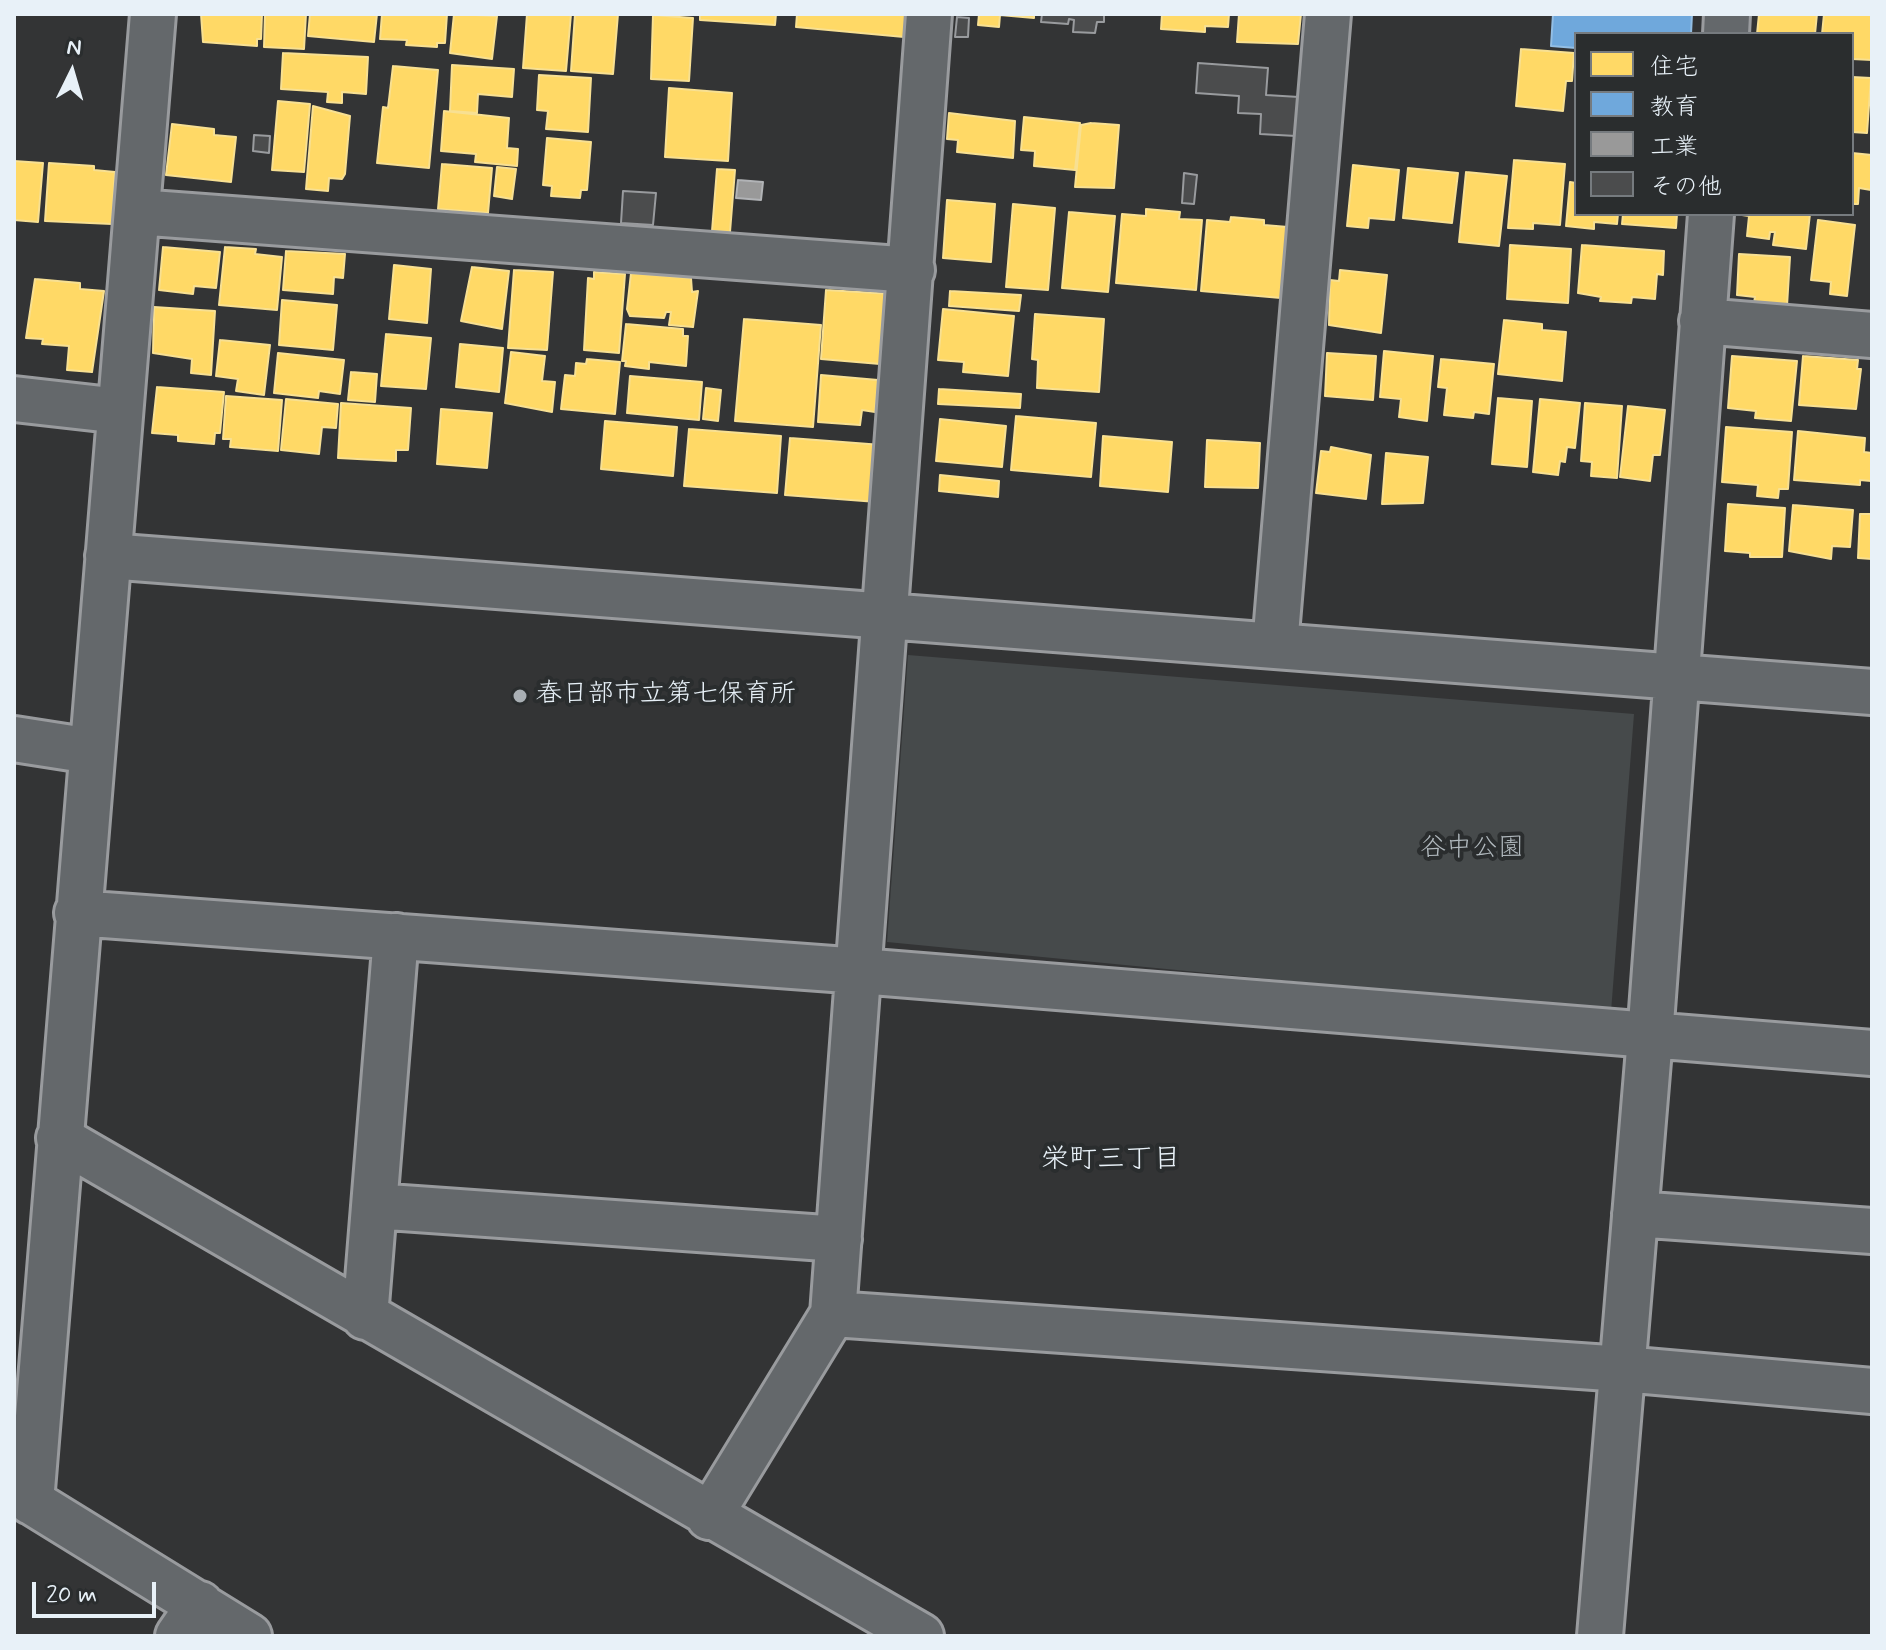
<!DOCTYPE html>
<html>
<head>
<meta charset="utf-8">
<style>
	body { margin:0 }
	#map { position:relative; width:1886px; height:1650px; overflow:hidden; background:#333435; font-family:Mynerve,"Klee One",sans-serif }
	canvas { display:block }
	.frame { position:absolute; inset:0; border:16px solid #e8f1f8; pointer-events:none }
	.legend { position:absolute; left:1574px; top:32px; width:280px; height:184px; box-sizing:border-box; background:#2a2d2e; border:2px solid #767b7f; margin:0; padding:10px 14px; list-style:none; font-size:24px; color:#e8f1f8 }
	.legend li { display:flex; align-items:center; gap:16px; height:40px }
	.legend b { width:40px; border:2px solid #767b7f }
	.north { position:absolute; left:32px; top:32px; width:80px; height:80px; -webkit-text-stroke:6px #2a2d2e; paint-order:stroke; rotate:5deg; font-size:22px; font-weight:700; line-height:32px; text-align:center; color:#e8f1f8 }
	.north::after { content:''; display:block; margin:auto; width:28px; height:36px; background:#e8f1f8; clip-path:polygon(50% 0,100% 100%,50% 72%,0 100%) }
	.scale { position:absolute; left:32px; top:1582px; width:124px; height:36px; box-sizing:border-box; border:4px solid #e8f1f8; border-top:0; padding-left:10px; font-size:24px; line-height:28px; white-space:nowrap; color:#e8f1f8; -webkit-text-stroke:6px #2a2d2e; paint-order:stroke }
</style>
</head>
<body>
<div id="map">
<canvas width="1886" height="1650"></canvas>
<div class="frame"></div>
<ul class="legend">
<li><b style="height:22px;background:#ffd966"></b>住宅</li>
<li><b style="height:22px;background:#6fa8dc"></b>教育</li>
<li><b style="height:22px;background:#999"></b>工業</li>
<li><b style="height:22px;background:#4b4c4d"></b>その他</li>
</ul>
<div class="north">N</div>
<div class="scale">20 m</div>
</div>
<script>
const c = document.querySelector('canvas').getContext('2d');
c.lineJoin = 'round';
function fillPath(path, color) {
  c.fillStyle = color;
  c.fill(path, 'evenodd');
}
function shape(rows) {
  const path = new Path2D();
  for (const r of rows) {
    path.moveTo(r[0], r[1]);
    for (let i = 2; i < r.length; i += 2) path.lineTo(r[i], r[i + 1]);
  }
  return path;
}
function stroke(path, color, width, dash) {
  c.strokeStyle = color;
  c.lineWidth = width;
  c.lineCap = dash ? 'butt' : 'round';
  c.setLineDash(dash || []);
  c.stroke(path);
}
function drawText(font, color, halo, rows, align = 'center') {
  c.font = font + ' Mynerve,"Klee One",sans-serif';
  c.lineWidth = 8;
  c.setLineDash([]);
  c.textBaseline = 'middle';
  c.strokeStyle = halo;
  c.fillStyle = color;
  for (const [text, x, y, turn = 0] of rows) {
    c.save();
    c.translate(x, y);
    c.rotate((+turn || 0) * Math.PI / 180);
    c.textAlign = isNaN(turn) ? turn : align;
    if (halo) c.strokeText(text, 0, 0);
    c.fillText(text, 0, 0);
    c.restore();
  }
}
const green = shape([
	[908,655,1634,714,1611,1012,887,942]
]);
const homes = shape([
	[201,14,262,14,261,39,257,39,257,46,203,42,201,14],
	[265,14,306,14,304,49,264,47,265,14],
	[310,14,377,14,374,42,308,36,310,14],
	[382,14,447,14,445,43,437,43,437,47,406,45,407,40,380,39,382,14],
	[454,14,497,16,492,59,450,53,454,14],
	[527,14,571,14,566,71,523,68,527,14],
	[575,14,618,14,613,74,571,71,575,14],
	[700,14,776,14,775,25,700,20,700,14],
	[797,14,906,14,904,37,796,27,797,14],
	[979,14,1034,14,1034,18,1000,15,999,27,978,25,979,14],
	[1162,14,1229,14,1228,27,1205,26,1205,32,1161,29,1162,14],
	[1239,14,1301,14,1298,44,1237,42,1239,14],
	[1759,14,1817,14,1815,34,1757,34,1759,14],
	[1824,14,1872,14,1872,60,1852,59,1852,34,1822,34,1824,14],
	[653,15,693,18,689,81,651,79,653,15],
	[1521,49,1574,53,1572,81,1566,81,1563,111,1516,106,1521,49],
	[283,53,368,57,366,94,342,92,342,103,327,102,328,92,281,89,283,53],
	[452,65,514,69,512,97,478,94,477,113,450,111,452,65],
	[393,66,438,70,429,168,377,163,383,107,388,108,393,66],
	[539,75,591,78,588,132,546,129,548,111,537,110,539,75],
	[1852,77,1871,78,1867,133,1852,132,1852,77],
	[669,88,732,93,728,161,665,157,669,88],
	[278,101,310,104,304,172,272,170,278,101],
	[313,106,350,116,345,174,342,179,329,178,328,191,306,189,313,106],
	[444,111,509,118,507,148,518,149,517,166,475,162,476,154,441,151,444,111],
	[949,113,1015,121,1013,158,957,152,958,140,947,139,949,113],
	[1024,117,1080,123,1075,170,1034,166,1035,151,1021,150,1024,117],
	[1091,123,1119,125,1114,188,1075,187,1081,125,1091,123],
	[172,124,214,129,214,135,236,137,231,182,166,175,172,124],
	[547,138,591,142,587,190,581,190,580,198,551,196,552,186,543,185,547,138],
	[1852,153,1872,155,1871,190,1859,188,1858,204,1852,204,1852,153],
	[1514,160,1565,164,1560,225,1533,223,1533,229,1508,228,1514,160],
	[14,161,43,163,38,222,14,220,14,161],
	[49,163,94,166,94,170,115,172,112,224,45,221,49,163],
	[442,164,492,168,488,213,438,209,442,164],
	[1353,165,1399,170,1394,220,1369,218,1368,228,1347,226,1353,165],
	[497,167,516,169,512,199,494,196,497,167],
	[1408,168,1458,173,1452,223,1403,218,1408,168],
	[717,169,735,170,730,232,712,231,717,169],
	[1466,172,1507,176,1499,246,1459,242,1466,172],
	[1570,182,1576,183,1576,214,1618,214,1617,224,1594,222,1594,229,1566,226,1570,182],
	[947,200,995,204,991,262,943,258,947,200],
	[1013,204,1055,208,1048,290,1006,287,1013,204],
	[1146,209,1180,212,1179,219,1202,220,1196,290,1116,283,1122,214,1146,216,1146,209],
	[1069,212,1115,216,1108,292,1062,288,1069,212],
	[1623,214,1677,214,1676,228,1622,224,1623,214],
	[1810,214,1806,249,1773,245,1775,232,1770,232,1769,239,1747,236,1749,216,1742,215,1810,214],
	[1231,217,1264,220,1264,225,1288,227,1281,298,1201,291,1207,220,1230,222,1231,217],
	[1818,220,1855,225,1847,296,1830,294,1831,282,1811,280,1818,220],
	[1510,245,1571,249,1568,303,1507,299,1510,245],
	[1582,245,1664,251,1663,275,1657,274,1655,299,1632,297,1631,303,1600,301,1601,297,1578,293,1582,245],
	[163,247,220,252,216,288,194,286,193,294,159,290,163,247],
	[225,247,256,249,255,254,282,257,277,310,219,305,225,247],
	[286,251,345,254,343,278,334,277,333,294,283,290,286,251],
	[1739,254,1790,257,1787,306,1754,303,1755,297,1737,295,1739,254],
	[394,265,431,269,427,323,389,319,394,265],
	[472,267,509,271,502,329,461,321,472,267],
	[514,270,553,272,547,350,508,348,514,270],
	[1340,270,1387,275,1381,333,1329,325,1330,280,1339,281,1340,270],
	[594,272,625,274,619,353,584,350,588,278,594,279,594,272],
	[631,273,691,278,692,292,698,291,693,327,669,325,671,312,666,312,664,318,630,316,627,309,631,273],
	[35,279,80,283,80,289,104,291,92,372,67,370,69,346,42,344,43,339,26,338,35,279],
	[826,290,893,294,889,339,881,338,880,364,821,359,826,290],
	[950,291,1021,295,1019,311,949,306,950,291],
	[282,300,337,305,333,350,279,345,282,300],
	[154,307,215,311,211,375,191,373,192,359,153,353,154,307],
	[943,309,1014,316,1008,376,963,372,964,362,938,360,943,309],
	[1035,314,1104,319,1099,392,1037,388,1038,360,1032,359,1035,314],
	[744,319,821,325,813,427,735,421,744,319],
	[1504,320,1542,324,1542,330,1566,332,1562,381,1498,374,1504,320],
	[626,324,683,329,683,336,688,336,686,366,649,362,649,369,625,366,626,361,622,361,626,324],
	[386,334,431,338,426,389,381,386,386,334],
	[220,340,270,345,264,395,236,391,238,379,216,376,220,340],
	[460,344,503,348,499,392,456,387,460,344],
	[1384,351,1433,356,1427,421,1399,417,1401,399,1380,397,1384,351],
	[511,352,545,356,542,381,555,382,552,412,505,403,511,352],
	[278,353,344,360,340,394,319,391,318,398,274,393,278,353],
	[1327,353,1376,356,1373,400,1325,396,1327,353],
	[1732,356,1797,361,1791,421,1755,418,1756,411,1728,408,1732,356],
	[1803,356,1858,360,1857,369,1861,369,1856,409,1799,405,1803,356],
	[587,359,620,362,615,414,561,409,565,375,575,376,576,363,586,364,587,359],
	[1441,359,1494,364,1489,414,1474,412,1473,418,1444,415,1447,388,1438,387,1441,359],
	[351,372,377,374,375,402,348,400,351,372],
	[821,375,878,380,875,412,862,410,860,425,818,422,821,375],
	[630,376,702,382,699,420,627,413,630,376],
	[157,387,224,392,220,433,215,433,214,444,178,441,178,435,152,433,157,387],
	[706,388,721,390,718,421,703,419,706,388],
	[939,389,1021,394,1020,408,938,404,939,389],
	[226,396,282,400,278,451,230,447,231,439,223,439,226,396],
	[1498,398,1532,401,1527,467,1492,464,1498,398],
	[286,399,338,404,336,428,322,427,319,454,281,450,286,399],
	[1540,399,1580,403,1575,448,1567,447,1565,462,1560,461,1558,475,1533,472,1540,399],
	[341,403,411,408,408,450,396,450,396,461,338,458,341,403],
	[1585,403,1622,406,1617,478,1591,476,1592,462,1581,461,1585,403],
	[1628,406,1665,410,1660,455,1653,455,1650,481,1620,477,1628,406],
	[441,409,492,413,487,468,437,464,441,409],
	[1016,416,1096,423,1091,477,1011,470,1016,416],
	[940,419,1006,426,1002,467,936,461,940,419],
	[605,421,677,427,673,476,601,469,605,421],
	[1726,427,1792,432,1788,489,1779,489,1778,498,1757,496,1758,485,1722,482,1726,427],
	[689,429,781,436,777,493,684,486,689,429],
	[1798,431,1865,438,1864,452,1872,453,1871,481,1860,480,1860,485,1794,480,1798,431],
	[1103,436,1172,442,1168,492,1100,486,1103,436],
	[790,438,882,445,877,502,785,495,790,438],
	[1207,440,1260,443,1258,488,1205,487,1207,440],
	[1331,447,1371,455,1366,499,1316,493,1321,451,1330,452,1331,447],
	[1386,453,1428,457,1423,503,1382,504,1386,453],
	[940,475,999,481,998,497,939,491,940,475],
	[1728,504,1785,508,1782,557,1750,557,1750,553,1725,551,1728,504],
	[1793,505,1853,510,1850,547,1832,546,1831,559,1789,551,1793,505],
	[1860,514,1872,514,1872,559,1858,558,1860,514]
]);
const schools = shape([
	[1553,14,1692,14,1691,34,1576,34,1576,48,1551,46,1553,14]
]);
const industry = shape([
	[738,180,763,182,761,200,736,198,738,180]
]);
const building = shape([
	[1042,14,1104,14,1104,22,1097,22,1095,33,1073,32,1074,20,1069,19,1068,24,1041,22,1042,14],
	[957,17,969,18,968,37,955,37,957,17],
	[1198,63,1268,68,1266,95,1299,97,1296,136,1260,134,1261,114,1238,113,1239,96,1196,93,1198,63],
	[254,135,270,136,269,153,253,151,254,135],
	[1184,173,1197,175,1194,204,1182,203,1184,173],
	[623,191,656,193,653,225,621,223,623,191]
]);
const minor = shape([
	[1726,34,1727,14],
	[137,212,912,270],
	[1702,321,1872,335],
	[14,399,120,411],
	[108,556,1872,692],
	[1275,646,1328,14],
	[14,739,91,751],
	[77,913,860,971,1872,1053],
	[59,1138,921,1636],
	[374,1206,839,1239],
	[1635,1214,1872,1231],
	[833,1314,1623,1369,1872,1391],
	[365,1317,396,936],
	[14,1491,249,1636],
	[31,1502,153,14],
	[709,1517,833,1314,929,14],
	[178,1636,200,1604],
	[1600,1636,1650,1037,1711,214]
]);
const markers = [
	[520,696,8,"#a9afb4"]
];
const poiNames = [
	["春日部市立第七保育所",536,696]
];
const parkNames = [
	["谷中公園",1472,850]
];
const neighbourhoodNames = [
	["栄町三丁目",1111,1161]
];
fillPath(green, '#464a4b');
fillPath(homes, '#ffd966');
stroke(homes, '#f8e092', 2);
fillPath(schools, '#6fa8dc');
stroke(schools, '#93bee4', 2);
fillPath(industry, '#999');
stroke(industry, '#b1b3b6', 2);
fillPath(building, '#4b4c4d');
stroke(building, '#999b9e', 2);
stroke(minor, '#999b9e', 50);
stroke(minor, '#64686b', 44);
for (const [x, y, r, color] of markers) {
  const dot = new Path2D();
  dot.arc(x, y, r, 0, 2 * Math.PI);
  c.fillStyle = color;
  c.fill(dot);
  stroke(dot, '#2a2d2e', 3);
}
drawText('26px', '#e8f1f8', '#2a2d2e', poiNames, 'left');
drawText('26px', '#b0b8bd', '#2a2d2e', parkNames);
drawText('28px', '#e8f1f8', '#2a2d2e', neighbourhoodNames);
</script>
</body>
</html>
